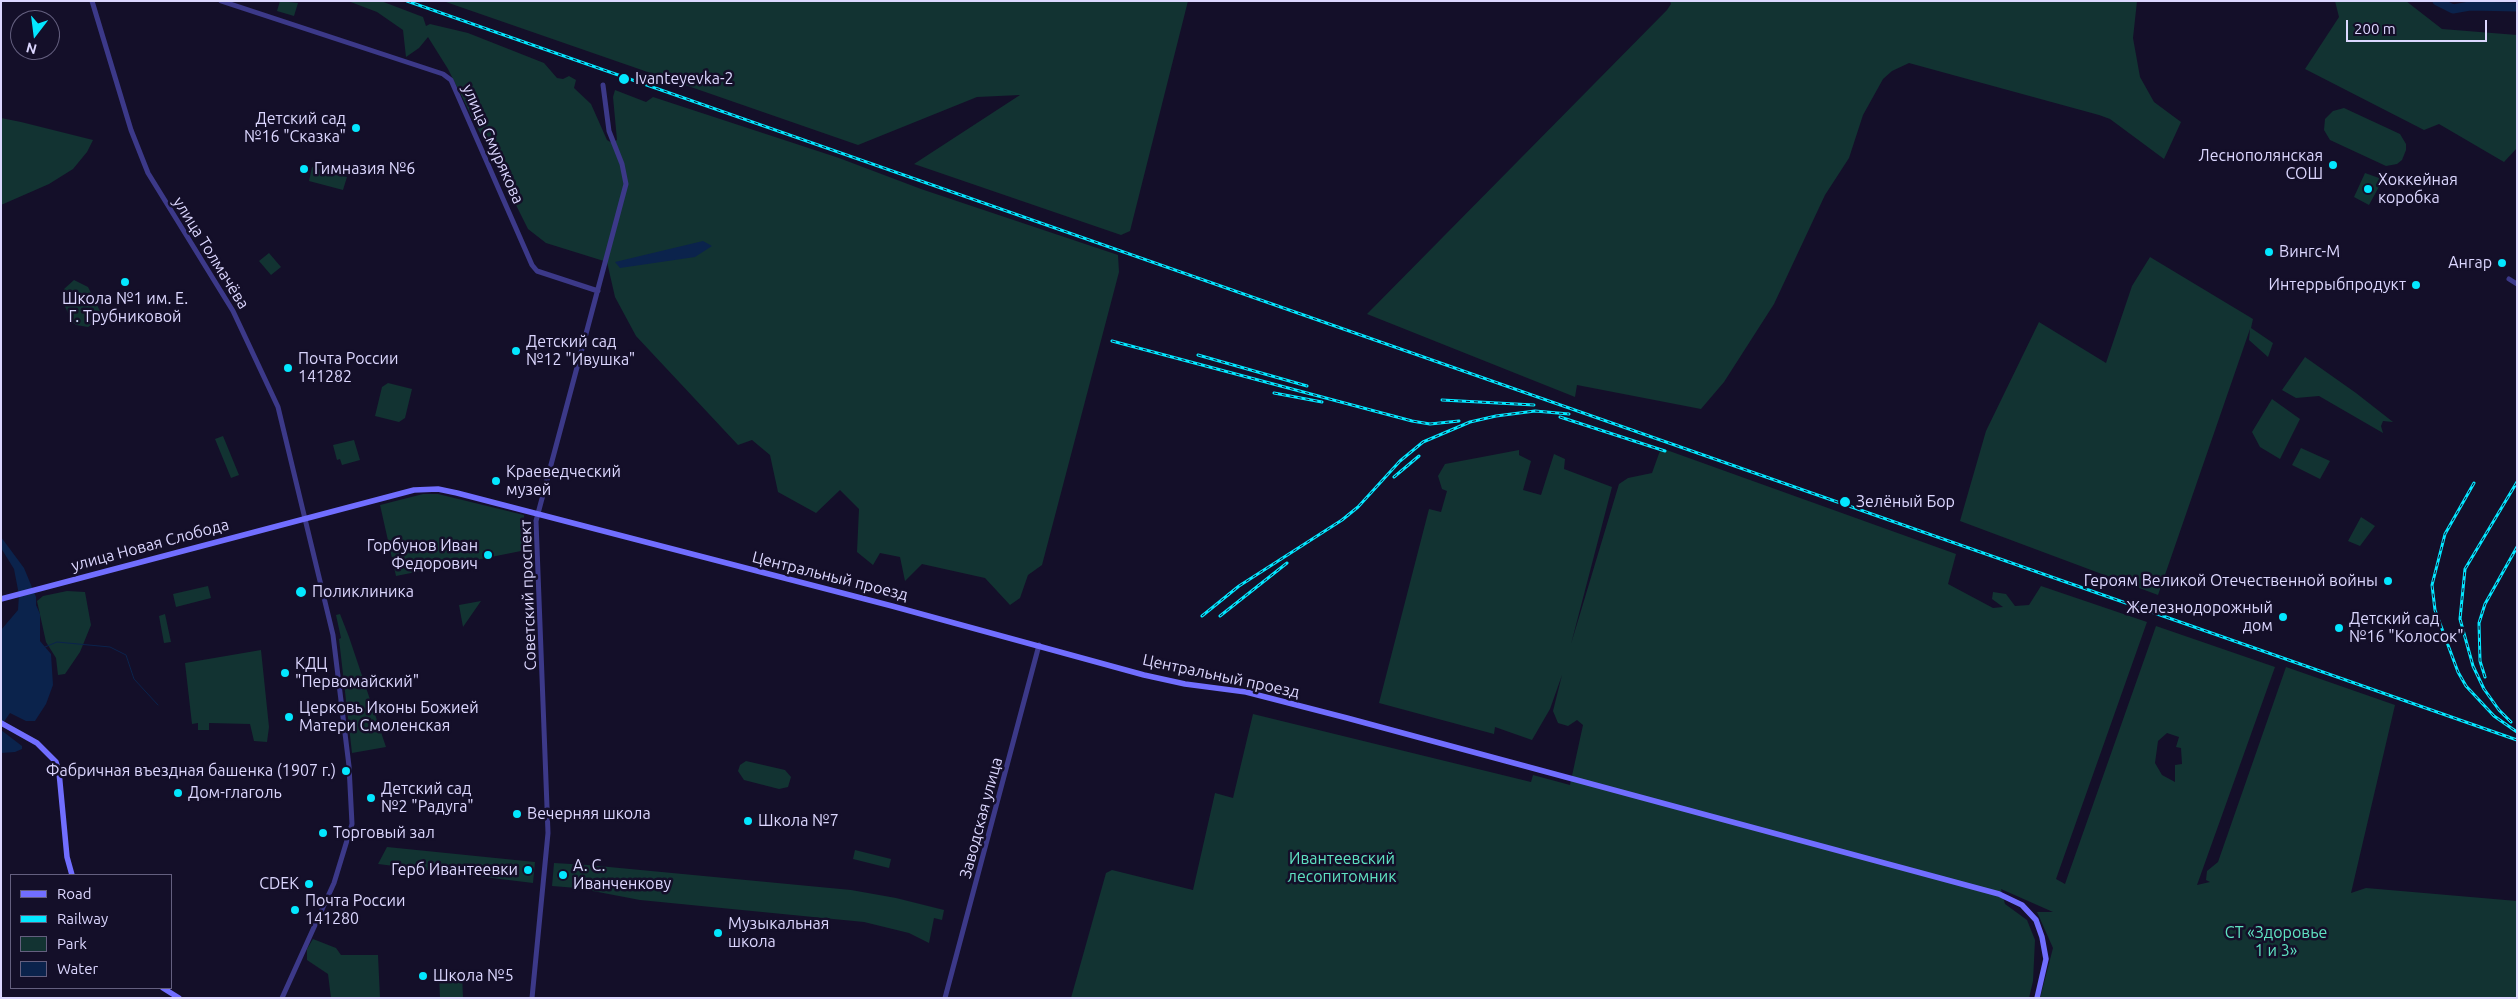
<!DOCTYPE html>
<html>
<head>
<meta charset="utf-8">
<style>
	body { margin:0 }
	#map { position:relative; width:2518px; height:999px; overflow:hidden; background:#140f29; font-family:Ubuntu,sans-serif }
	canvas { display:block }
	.frame { position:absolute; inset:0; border:2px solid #dcd7ff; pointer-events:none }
	.legend { position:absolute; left:10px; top:874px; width:162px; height:115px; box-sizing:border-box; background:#140f29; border:1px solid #645f7f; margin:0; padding:6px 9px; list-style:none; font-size:15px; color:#dcd7ff }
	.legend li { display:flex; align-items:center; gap:10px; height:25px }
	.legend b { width:25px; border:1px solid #645f7f }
	.north { position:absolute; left:10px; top:10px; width:50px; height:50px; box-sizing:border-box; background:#140f29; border:1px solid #645f7f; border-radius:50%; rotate:195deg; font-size:14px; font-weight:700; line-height:20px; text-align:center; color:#dcd7ff }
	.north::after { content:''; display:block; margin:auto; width:18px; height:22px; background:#03e7ff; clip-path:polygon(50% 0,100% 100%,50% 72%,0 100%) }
	.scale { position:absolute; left:2346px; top:20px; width:141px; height:22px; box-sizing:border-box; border:2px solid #dcd7ff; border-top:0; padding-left:6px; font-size:15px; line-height:18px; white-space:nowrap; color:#dcd7ff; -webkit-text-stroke:4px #140f29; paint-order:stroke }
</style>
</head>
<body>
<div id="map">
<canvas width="2518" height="999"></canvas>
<div class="frame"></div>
<ul class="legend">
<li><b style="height:6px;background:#716eff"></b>Road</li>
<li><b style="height:6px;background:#03e7ff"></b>Railway</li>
<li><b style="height:14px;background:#123332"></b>Park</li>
<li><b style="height:14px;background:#0b234c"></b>Water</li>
</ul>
<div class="north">N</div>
<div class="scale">200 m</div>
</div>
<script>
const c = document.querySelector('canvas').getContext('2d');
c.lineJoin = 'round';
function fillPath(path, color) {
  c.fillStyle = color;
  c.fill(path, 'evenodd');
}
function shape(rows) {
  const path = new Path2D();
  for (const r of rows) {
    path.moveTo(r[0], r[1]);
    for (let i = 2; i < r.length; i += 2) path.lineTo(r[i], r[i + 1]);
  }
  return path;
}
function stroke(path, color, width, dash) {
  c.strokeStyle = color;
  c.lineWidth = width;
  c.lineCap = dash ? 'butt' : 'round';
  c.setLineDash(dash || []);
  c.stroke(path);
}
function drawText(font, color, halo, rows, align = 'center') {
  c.font = font + ' Ubuntu,sans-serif';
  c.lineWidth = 5;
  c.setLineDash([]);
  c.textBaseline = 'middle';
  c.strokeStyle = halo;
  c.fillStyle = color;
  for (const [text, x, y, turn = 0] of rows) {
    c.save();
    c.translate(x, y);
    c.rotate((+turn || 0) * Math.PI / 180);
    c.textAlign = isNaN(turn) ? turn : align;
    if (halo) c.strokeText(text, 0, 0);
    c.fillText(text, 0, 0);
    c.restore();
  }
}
const green = shape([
	[280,1,298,3,294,16,277,11],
	[348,1,381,1,423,17,426,26,430,24,468,33,544,63,557,78,563,79,569,76,576,80,574,88,591,104,607,140,612,143,617,140,613,97,615,90,646,102,653,97,839,158,921,189,1118,255,1119,272,1042,565,1028,575,1020,598,1010,605,985,578,922,564,905,581,900,557,880,553,873,565,857,552,859,509,840,490,816,513,778,492,770,455,752,440,738,445,636,336,615,297,607,262,546,243,528,229,448,69,428,37,419,48,406,57,403,30,377,12],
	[443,1,1188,1,1130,231,1121,235,914,164,1020,95,977,97,858,145],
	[1670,1,2137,1,2133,38,2140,77,2154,102,2181,122,2164,159,2110,119,2099,115,1909,63,1892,71,1883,79,1863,115,1849,158,1825,195,1774,304,1724,382,1701,409,1577,385,1575,397,1367,314,1667,10,1671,4],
	[2335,1,2406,1,2442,29,2517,35,2517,148,2504,162,2439,124,2424,130,2305,69,2339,17],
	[2344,108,2400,134,2406,144,2406,150,2402,160,2397,164,2386,166,2330,140,2324,130,2325,119,2333,111],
	[1,118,21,122,93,140,87,152,73,169,49,184,1,205],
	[312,167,347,177,343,190,309,181],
	[2365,173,2379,178,2381,183,2369,205,2354,197],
	[269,253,281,267,271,275,259,261],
	[2150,257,2253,319,2251,328,2273,343,2268,357,2249,340,2250,329,2158,595,1960,521,1986,431,2039,322,2106,363,2132,286],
	[74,280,88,287,100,311,97,321,88,327,76,325,72,322,62,300,64,289],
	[2305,357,2356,393,2393,422,2383,421,2381,426,2383,433,2319,396,2296,398,2282,390],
	[388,383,412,389,405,418,399,422,375,416,382,387],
	[2272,399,2300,419,2280,459,2260,447,2252,432],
	[223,436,239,475,231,478,215,439],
	[354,440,360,460,342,465,340,459,337,460,333,445],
	[1661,448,1956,554,1948,584,1993,608,2003,607,1992,599,1993,592,2006,594,2015,606,2029,605,2041,586,2147,622,2056,879,2065,884,2156,626,2275,667,2197,885,2210,882,2206,880,2207,871,2218,862,2286,667,2395,705,2351,893,2366,888,2517,901,2517,998,2040,998,2053,948,2037,912,2053,912,2001,889,2005,904,2027,920,2035,940,2033,981,2029,998,1071,998,1106,873,1112,870,1193,890,1215,793,1233,798,1253,714,1531,782,1533,775,1570,785,1583,725,1577,720,1568,726,1558,723,1553,711,1562,675,1550,709,1532,740,1495,727,1494,734,1379,703,1429,509,1441,512,1447,491,1442,489,1438,476,1445,464,1519,450,1519,455,1531,461,1523,490,1541,495,1554,454,1565,459,1564,469,1612,487,1571,644,1619,484,1628,478,1652,473],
	[2167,733,2179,737,2176,747,2181,748,2182,764,2175,765,2175,782,2162,775,2155,763,2158,741],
	[2301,448,2330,461,2320,479,2292,465],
	[423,494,438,494,524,515,526,550,396,576,380,505],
	[2361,517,2375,526,2360,546,2348,541],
	[208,586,211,598,176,607,173,594],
	[67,591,85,592,91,625,80,652,65,674,58,675,56,658,46,642,37,601,43,596],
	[481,601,463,627,459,605],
	[165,614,171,642,164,643,159,616],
	[340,614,349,637,386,747,352,753,339,639,341,638,336,615],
	[261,650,269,727,267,742,254,741,250,724,209,723,209,730,198,730,198,723,192,724,185,663],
	[746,761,785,770,791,777,788,787,779,789,744,780,738,771,740,765],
	[387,847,535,862,533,883,378,864],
	[855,850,891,859,889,868,853,859],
	[554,863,588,865,851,890,896,898,944,910,942,920,934,918,929,943,909,933,864,922,640,900,577,888,552,886],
	[313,939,336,948,341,955,378,955,380,998,331,998,328,974,307,960,307,949],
	[462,973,463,998,440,998,439,974]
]);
const water = shape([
	[703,241,712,246,695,257,620,268,615,262],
	[1,537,24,568,36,597,36,605,40,614,40,641,51,654,53,685,46,704,35,721,26,721,10,713,1,726,1,630,18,610,19,595,14,569,1,548],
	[1,730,22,746,22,749,15,752,1,753]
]);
const stream = shape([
	[45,647,57,642,110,647,126,655,134,679,158,705]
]);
const river = shape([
	[2437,1,2453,9,2470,6,2517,7]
]);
const tertiary = shape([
	[92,1,131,130,148,173,233,311,278,407,333,635,349,766,352,824,334,883,282,998],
	[221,1,443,74,451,80,532,265,537,271,598,291],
	[2509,279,2517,284],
	[532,998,548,833,536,521,626,184,622,164,609,131,603,85],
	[945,998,1039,645]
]);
const secondary = shape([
	[1,599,414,490,438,489,457,493,892,606,1144,675,1185,684,1246,692,1347,718,1999,894,2022,905,2036,920,2042,937,2046,959,2037,998],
	[1,723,37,743,56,762,59,772,67,857,72,875],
	[163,988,179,998]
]);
const rail = shape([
	[407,1,2517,740],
	[1112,341,1412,421,1430,424,1459,421],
	[1198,355,1307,386],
	[1274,393,1322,402],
	[1442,400,1534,405],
	[1560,417,1665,451],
	[1394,477,1419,456],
	[2474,483,2445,534,2432,585,2435,610,2458,672,2466,686,2494,716,2517,732],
	[1202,616,1239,586,1342,520,1358,507,1400,461,1423,442,1470,422,1496,416,1535,411,1569,414],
	[1220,616,1287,563],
	[2485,677,2480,661,2479,623,2485,604,2517,547],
	[2511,722,2499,710,2484,689,2473,666,2460,619,2465,569,2517,482]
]);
const markers = [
	[624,79,6,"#03e7ff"],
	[356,128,5,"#03e7ff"],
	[2333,165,5,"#03e7ff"],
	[304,169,5,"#03e7ff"],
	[2368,189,5,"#03e7ff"],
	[2269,252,5,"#03e7ff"],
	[2502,263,5,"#03e7ff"],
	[125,282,5,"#03e7ff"],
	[2416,285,5,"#03e7ff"],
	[516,351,5,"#03e7ff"],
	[288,368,5,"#03e7ff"],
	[496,481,5,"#03e7ff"],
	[1845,502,6,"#03e7ff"],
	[488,555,5,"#03e7ff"],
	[2388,581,5,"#03e7ff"],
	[301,592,6,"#03e7ff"],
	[2283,617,5,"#03e7ff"],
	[2339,628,5,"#03e7ff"],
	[285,673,5,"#03e7ff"],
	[289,717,5,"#03e7ff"],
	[346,771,5,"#03e7ff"],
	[178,793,5,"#03e7ff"],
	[371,798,5,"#03e7ff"],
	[517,814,5,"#03e7ff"],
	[748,821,5,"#03e7ff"],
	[323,833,5,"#03e7ff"],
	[528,870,5,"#03e7ff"],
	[563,875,5,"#03e7ff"],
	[309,884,5,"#03e7ff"],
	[295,910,5,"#03e7ff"],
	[718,933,5,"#03e7ff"],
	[423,976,5,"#03e7ff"]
];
const poiNames = [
	["Ivanteyevka-2",635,79],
	["Детский сад",346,119,"right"],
	["№16 \"Сказка\"",346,137,"right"],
	["Леснополянская",2323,156,"right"],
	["СОШ",2323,174,"right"],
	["Гимназия №6",314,169],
	["Хоккейная",2378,180],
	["коробка",2378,198],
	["Вингс-М",2279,252],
	["Ангар",2492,263,"right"],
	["Интеррыбпродукт",2406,285,"right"],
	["Школа №1 им. Е.",125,299,"center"],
	["Г. Трубниковой",125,317,"center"],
	["Детский сад",526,342],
	["№12 \"Ивушка\"",526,360],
	["Почта России",298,359],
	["141282",298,377],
	["Краеведческий",506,472],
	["музей",506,490],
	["Зелёный Бор",1856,502],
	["Горбунов Иван",478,546,"right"],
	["Федорович",478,564,"right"],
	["Героям Великой Отечественной войны",2378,581,"right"],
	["Поликлиника",312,592],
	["Железнодорожный",2273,608,"right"],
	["дом",2273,626,"right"],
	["Детский сад",2349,619],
	["№16 \"Колосок\"",2349,637],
	["КДЦ",295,664],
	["\"Первомайский\"",295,682],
	["Церковь Иконы Божией",299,708],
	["Матери Смоленская",299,726],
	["Фабричная въездная башенка (1907 г.)",336,771,"right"],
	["Детский сад",381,789],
	["№2 \"Радуга\"",381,807],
	["Дом-глаголь",188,793],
	["Вечерняя школа",527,814],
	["Школа №7",758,821],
	["Торговый зал",333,833],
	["А. С.",573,866],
	["Иванченкову",573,884],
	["Герб Ивантеевки",518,870,"right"],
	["CDEK",299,884,"right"],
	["Почта России",305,901],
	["141280",305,919],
	["Музыкальная",728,924],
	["школа",728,942],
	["Школа №5",433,976]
];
const streetNames = [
	["улица Смурякова",493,144,66],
	["улица Толмачёва",211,253,58],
	["улица Новая Слобода",150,545,-15],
	["Центральный проезд",830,576,14],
	["Советский проспект",528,595,-92],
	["Центральный проезд",1221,676,12],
	["Заводская улица",981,818,-75]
];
const parkNames = [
	["Ивантеевский",1342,859],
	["лесопитомник",1342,877],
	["СТ «Здоровье",2276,933],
	["1 и 3»",2276,951]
];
fillPath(green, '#123332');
fillPath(water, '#0b234c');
stroke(stream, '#0b234c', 1);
stroke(river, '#0b234c', 9);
stroke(tertiary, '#3c3989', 5);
stroke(secondary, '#716eff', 5.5);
stroke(rail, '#03e7ff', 3);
stroke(rail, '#140f29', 1, [4]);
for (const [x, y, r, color] of markers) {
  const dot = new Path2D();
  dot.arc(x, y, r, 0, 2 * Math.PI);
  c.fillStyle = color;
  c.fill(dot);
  stroke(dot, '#140f29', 2);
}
drawText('16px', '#dcd7ff', '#140f29', poiNames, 'left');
drawText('16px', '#dcd7ff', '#140f29', streetNames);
drawText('16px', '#5fe3c2', '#140f29', parkNames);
</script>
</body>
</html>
